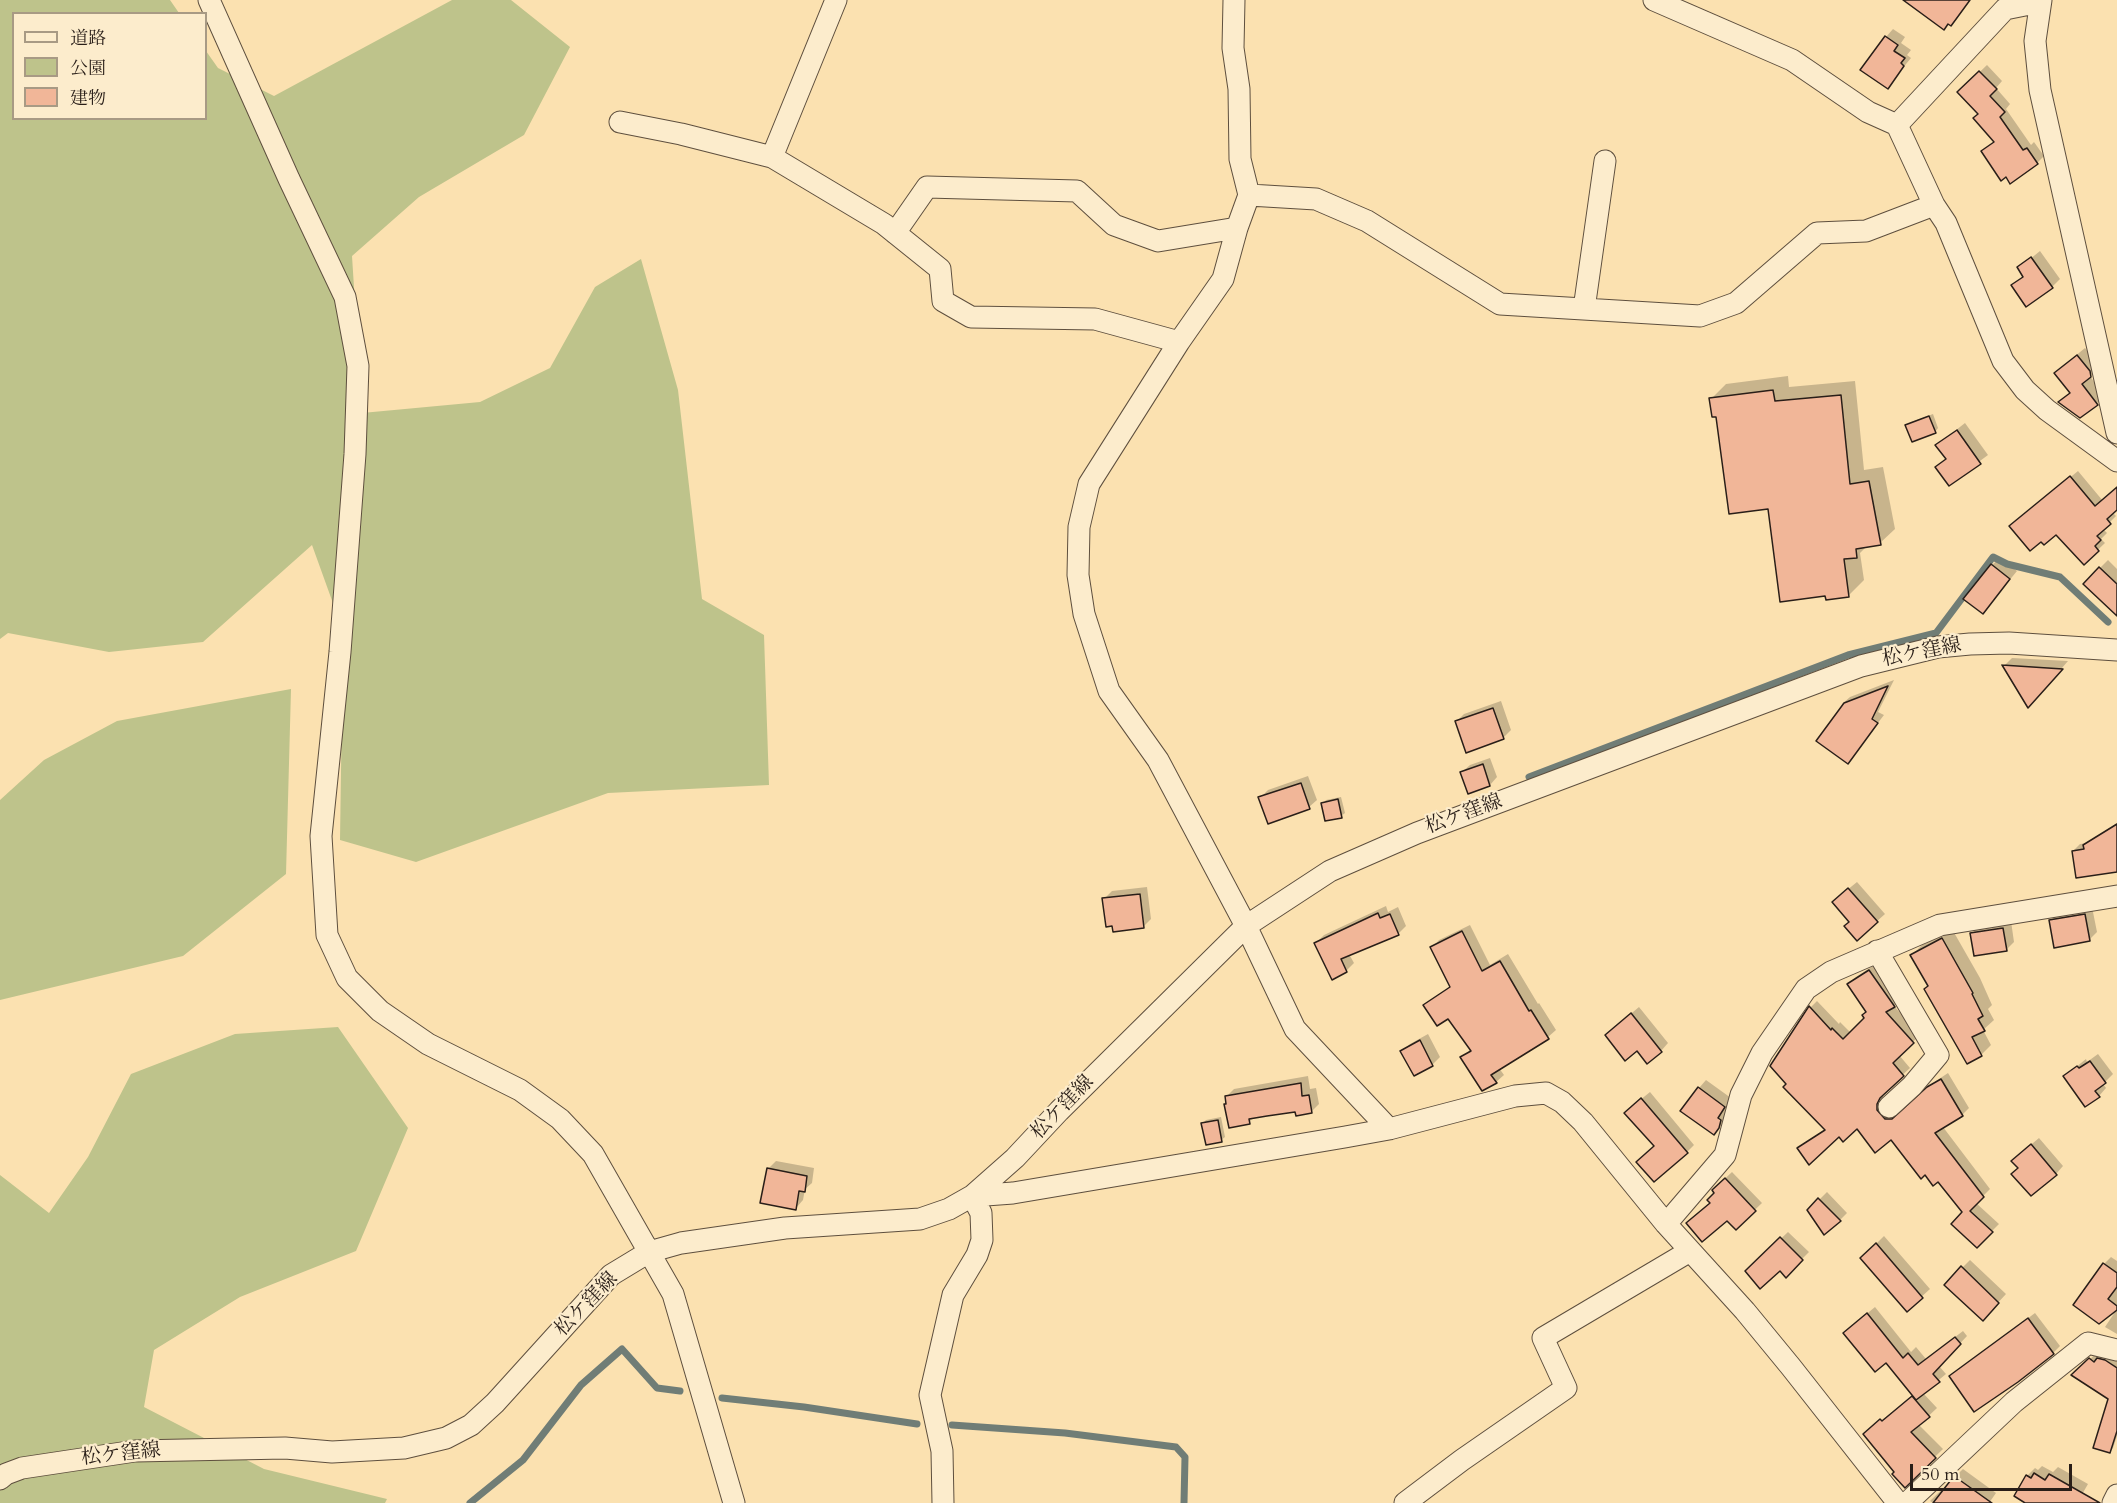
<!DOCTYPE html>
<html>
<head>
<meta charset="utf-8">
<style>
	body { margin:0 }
	#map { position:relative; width:2117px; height:1503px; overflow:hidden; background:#fbe1b0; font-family:Cardo,"Noto Serif JP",serif }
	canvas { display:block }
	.legend { position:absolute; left:12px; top:12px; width:195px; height:108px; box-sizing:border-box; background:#fceccc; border:2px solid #a89a84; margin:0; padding:8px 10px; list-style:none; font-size:18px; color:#291e18 }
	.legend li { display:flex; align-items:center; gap:12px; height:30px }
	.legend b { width:30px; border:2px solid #a89a84 }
	.scale { position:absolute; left:1910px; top:1464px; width:162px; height:27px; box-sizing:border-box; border:3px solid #291e18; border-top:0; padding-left:8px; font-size:18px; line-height:21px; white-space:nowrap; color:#291e18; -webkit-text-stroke:4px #fceccc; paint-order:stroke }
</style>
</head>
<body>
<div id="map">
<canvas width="2117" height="1503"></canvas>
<ul class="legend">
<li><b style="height:8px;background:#fceccc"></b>道路</li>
<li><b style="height:16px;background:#bec38b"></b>公園</li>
<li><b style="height:16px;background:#f1b698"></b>建物</li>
</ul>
<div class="scale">50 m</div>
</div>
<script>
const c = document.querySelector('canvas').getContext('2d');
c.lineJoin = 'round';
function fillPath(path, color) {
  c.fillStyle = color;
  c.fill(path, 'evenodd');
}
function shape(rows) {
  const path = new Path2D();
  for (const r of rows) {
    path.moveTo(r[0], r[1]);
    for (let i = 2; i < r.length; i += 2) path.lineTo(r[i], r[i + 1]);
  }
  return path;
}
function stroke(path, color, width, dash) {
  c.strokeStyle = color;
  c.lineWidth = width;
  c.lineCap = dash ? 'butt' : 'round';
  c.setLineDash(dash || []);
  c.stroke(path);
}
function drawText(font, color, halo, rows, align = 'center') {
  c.font = font + ' Cardo,"Noto Serif JP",serif';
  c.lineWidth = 4.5;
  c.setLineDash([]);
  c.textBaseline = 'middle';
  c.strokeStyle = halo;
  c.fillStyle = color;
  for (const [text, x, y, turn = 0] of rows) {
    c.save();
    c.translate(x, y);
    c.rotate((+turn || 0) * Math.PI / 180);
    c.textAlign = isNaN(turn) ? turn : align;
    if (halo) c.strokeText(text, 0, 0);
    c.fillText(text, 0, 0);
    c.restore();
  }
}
const green = shape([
	[0,0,170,0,179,13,14,14,14,118,206,118,206,51,218,68,274,96,452,0,511,0,570,47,524,135,419,197,352,256,362,413,480,402,550,368,595,287,641,259,678,390,702,599,764,635,769,785,608,793,416,862,340,840,343,631,312,545,203,642,109,652,8,633,0,639],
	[291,689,286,874,183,956,0,1000,0,800,44,760,117,721],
	[338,1027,408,1128,356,1251,240,1297,154,1350,144,1407,264,1469,387,1499,385,1503,0,1503,0,1175,49,1213,88,1157,131,1074,235,1034]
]);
const shadow = shape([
	[1893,29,1905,37,1901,43,1911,50,1907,55,1911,58,1887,87,1886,37],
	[1987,65,2002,81,1996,88,2010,104,2006,109,2031,145,2034,142,2044,156,2037,163,1983,152,1995,141,1980,114,1959,92],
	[2040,251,2060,279,2052,287,2013,286,2024,275,2019,268],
	[2085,348,2097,363,2098,368,2090,376,2104,396,2097,403,2061,402,2071,392,2063,366],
	[1788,376,1789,387,1855,381,1864,470,1883,467,1895,529,1880,543,1867,546,1860,553,1864,580,1849,595,1827,598,1769,507,1718,415,1711,399,1726,384],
	[1933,414,1938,428,1935,432,1907,425,1911,422],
	[1965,423,1988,455,1949,484,1937,467,1947,458,1937,445],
	[2078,471,2103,501,2117,488,2117,508,2112,512,2116,516,2103,529,2107,533,2101,539,2105,543,2084,563,2057,533,2011,526],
	[2000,558,2017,571,1990,604,1992,565],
	[2108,560,2117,569,2117,604,2085,583],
	[2012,658,2068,661,2036,698,2004,666],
	[1894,680,1878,712,1884,715,1848,762,1842,704,1850,697],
	[1501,701,1511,730,1503,738,1456,722,1464,714],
	[1490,758,1497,777,1490,785,1462,772,1470,765],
	[1308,776,1317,800,1309,807,1260,798,1268,790],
	[1341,797,1345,813,1341,816,1323,804,1326,800],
	[2117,823,2117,862,2073,851,2080,844,2087,843],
	[1857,882,1885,914,1857,939,1841,895],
	[1147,887,1151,919,1143,927,1104,899,1112,891],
	[1386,906,1388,912,1398,907,1406,926,1398,934,1349,954,1354,963,1346,971,1316,943,1324,935],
	[2092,907,2097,932,2089,940,2050,921,2058,913],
	[2011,921,2014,942,2006,950,1972,933,1980,926],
	[1470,925,1490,965,1508,954,1538,1004,1539,1003,1556,1030,1548,1037,1499,1068,1504,1075,1496,1082,1462,1057,1471,1049,1449,1017,1425,1005,1451,986,1432,948,1439,940],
	[1952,929,1980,978,1992,1005,1988,1009,1994,1020,1983,1030,1991,1045,1981,1055,1930,985,1912,955,1922,945],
	[1876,964,1901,999,1894,1006,1920,1035,1899,1055,1910,1068,1886,1090,1883,1095,1883,1103,1892,1112,1901,1113,1936,1081,1948,1073,1969,1108,1962,1115,1943,1127,1990,1189,1976,1203,1999,1224,1977,1246,1964,1212,1938,1180,1892,1138,1857,1126,1799,1149,1825,1129,1772,1066,1811,1007,1817,1001,1839,1024,1840,1022,1851,1033,1866,1018,1867,1011,1849,984,1856,977],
	[1639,1007,1668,1043,1661,1051,1638,1049,1614,1028],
	[1428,1034,1440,1057,1433,1064,1415,1074,1402,1051,1410,1044],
	[2098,1054,2113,1074,2103,1084,2106,1088,2099,1096,2065,1076,2086,1059,2087,1062],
	[1308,1076,1310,1089,1316,1088,1319,1104,1311,1112,1296,1110,1254,1117,1249,1122,1227,1103,1226,1097,1234,1089],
	[1706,1080,1731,1098,1725,1110,1728,1112,1726,1119,1714,1133,1699,1088],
	[1650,1092,1694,1145,1687,1152,1655,1146,1634,1105],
	[1221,1117,1225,1137,1221,1140,1203,1123,1206,1120],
	[2039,1138,2063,1166,2056,1174,2021,1153],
	[776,1161,814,1168,812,1183,805,1189,803,1200,796,1208,768,1169],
	[1732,1172,1762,1203,1736,1228,1711,1202,1716,1194,1714,1189],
	[1827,1192,1847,1213,1840,1220,1809,1210],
	[1788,1232,1809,1252,1786,1275,1780,1269,1747,1271],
	[1884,1236,1930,1289,1907,1310,1862,1258],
	[2111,1257,2117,1261,2117,1308,2099,1322,2104,1264],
	[1970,1260,2006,1294,1983,1319,1946,1284],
	[1875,1307,1911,1352,1916,1347,1926,1359,1963,1331,1967,1336,1939,1366,1946,1374,1923,1393,1937,1408,1919,1425,1943,1449,1905,1486,1873,1427,1914,1395,1886,1361,1852,1326],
	[2117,1309,2117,1334,2105,1327],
	[2035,1313,2060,1346,2053,1353,1951,1376],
	[2098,1352,2117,1356,2117,1403,2081,1367],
	[2117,1422,2117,1436,2113,1448,2110,1452],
	[2042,1466,2053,1472,2058,1467,2088,1484,2077,1503,2039,1503,2027,1476,2035,1468,2038,1470],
	[1963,1469,1996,1493,1989,1503,1933,1503,1930,1501]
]);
const stream = shape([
	[1529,777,1848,655,1936,633,1993,557,2007,564,2060,577,2108,622],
	[722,1398,804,1407,917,1424],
	[952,1425,1065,1433,1176,1447,1185,1457,1184,1503],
	[470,1503,523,1460,581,1385,622,1349,657,1388,680,1391]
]);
const building = shape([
	[1903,0,1970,0,1951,26,1948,24,1944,30,1903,0],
	[1885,36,1898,45,1894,51,1905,58,1901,63,1904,66,1888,89,1860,70,1885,36],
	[1979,71,1997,89,1990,96,2005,112,2000,117,2023,150,2027,148,2038,164,2010,184,2006,177,2001,181,1981,151,1994,142,1973,118,1978,114,1957,92,1979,71],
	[2031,257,2053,288,2026,307,2011,285,2023,277,2017,267,2031,257],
	[2077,355,2090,371,2091,377,2082,384,2098,405,2080,418,2058,402,2070,393,2054,373,2077,355],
	[1773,390,1775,401,1841,395,1850,484,1869,481,1881,545,1856,549,1857,558,1844,559,1849,597,1826,600,1825,596,1780,602,1768,509,1729,514,1716,417,1712,417,1709,398,1773,390],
	[1929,416,1936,433,1912,442,1905,425,1929,416],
	[1957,430,1981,464,1949,486,1935,467,1946,459,1935,445,1957,430],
	[2070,476,2095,506,2117,487,2117,510,2107,519,2111,524,2097,536,2101,540,2095,546,2099,551,2084,565,2056,535,2044,545,2041,542,2030,551,2009,526,2070,476],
	[1991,564,2010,579,1983,614,1963,599,1991,564],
	[2099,567,2117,584,2117,616,2083,584,2099,567],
	[2002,665,2063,669,2028,708,2002,665],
	[1888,686,1872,719,1878,723,1848,764,1816,741,1844,703,1888,686],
	[1493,708,1504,739,1466,753,1455,721,1493,708],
	[1483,764,1490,786,1468,794,1460,772,1483,764],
	[1301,783,1310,809,1268,824,1258,797,1301,783],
	[1338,799,1342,818,1325,821,1321,803,1338,799],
	[2117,824,2117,872,2076,878,2072,851,2084,849,2083,845,2117,824],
	[1848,888,1878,922,1857,941,1844,926,1849,922,1832,902,1848,888],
	[1140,894,1144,928,1113,932,1112,926,1106,927,1102,898,1140,894],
	[1378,913,1380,918,1390,914,1399,935,1341,959,1347,972,1332,980,1314,943,1378,913],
	[2085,914,2090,941,2054,948,2049,920,2085,914],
	[2003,928,2007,951,1974,956,1970,933,2003,928],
	[1462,931,1482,971,1500,961,1529,1011,1531,1010,1549,1039,1491,1075,1497,1083,1482,1091,1460,1057,1471,1051,1448,1019,1437,1026,1423,1005,1450,987,1430,947,1462,931],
	[1942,938,1973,993,1972,994,1983,1016,1978,1019,1985,1031,1972,1037,1982,1056,1967,1064,1924,989,1928,986,1910,955,1942,938],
	[1869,970,1895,1007,1886,1012,1914,1043,1893,1063,1904,1076,1880,1098,1877,1104,1877,1110,1885,1119,1892,1119,1927,1087,1941,1079,1963,1116,1935,1133,1984,1197,1970,1211,1993,1232,1977,1248,1951,1224,1962,1212,1938,1182,1933,1186,1925,1175,1921,1179,1891,1140,1875,1153,1857,1129,1843,1142,1839,1137,1809,1165,1797,1148,1825,1130,1783,1087,1786,1084,1770,1066,1809,1006,1831,1030,1832,1028,1843,1039,1864,1018,1862,1015,1866,1012,1847,984,1869,970],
	[1631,1013,1662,1052,1647,1064,1637,1051,1625,1061,1605,1035,1631,1013],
	[1420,1040,1433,1066,1414,1076,1400,1051,1420,1040],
	[2090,1061,2106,1083,2095,1091,2100,1097,2085,1107,2063,1076,2077,1066,2079,1068,2090,1061],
	[1301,1083,1302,1096,1309,1095,1312,1113,1296,1116,1295,1112,1267,1116,1249,1119,1250,1124,1229,1128,1224,1104,1226,1104,1225,1096,1301,1083],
	[1698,1087,1725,1107,1718,1118,1721,1120,1719,1128,1714,1135,1680,1111,1698,1087],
	[1641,1098,1688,1153,1654,1182,1636,1162,1654,1146,1624,1113,1641,1098],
	[1218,1120,1222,1142,1206,1145,1201,1123,1218,1120],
	[2031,1144,2057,1175,2031,1196,2011,1174,2018,1168,2011,1161,2031,1144],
	[767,1168,807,1176,805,1192,799,1191,796,1210,760,1203,767,1168],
	[1725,1178,1756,1211,1736,1230,1727,1221,1702,1242,1686,1223,1710,1203,1707,1200,1714,1193,1712,1190,1725,1178],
	[1818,1198,1841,1221,1824,1235,1807,1210,1818,1198],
	[1780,1237,1803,1260,1786,1278,1780,1271,1760,1289,1745,1271,1780,1237],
	[1876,1243,1923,1298,1907,1312,1860,1258,1876,1243],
	[2103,1263,2117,1273,2117,1287,2108,1299,2117,1306,2117,1310,2099,1324,2073,1305,2103,1263],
	[1961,1266,1999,1303,1983,1321,1944,1285,1961,1266],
	[1867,1313,1903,1358,1908,1353,1918,1365,1955,1337,1961,1344,1933,1374,1940,1382,1916,1400,1886,1363,1875,1372,1843,1333,1867,1313],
	[2028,1318,2054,1354,2018,1382,1974,1412,1949,1376,2028,1318],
	[2089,1358,2094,1362,2097,1358,2105,1360,2117,1368,2117,1431,2110,1453,2093,1448,2108,1399,2071,1375,2089,1358],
	[1912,1396,1930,1417,1911,1432,1936,1458,1905,1488,1892,1474,1894,1472,1863,1434,1880,1419,1882,1421,1912,1396],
	[2034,1473,2045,1480,2049,1474,2100,1503,2025,1503,2014,1496,2026,1475,2031,1478,2034,1473],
	[1954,1476,1992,1503,1933,1503,1954,1476]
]);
const minor = shape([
	[209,0,289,179,345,297,358,366,355,454,340,652,321,836,327,935,347,978,380,1011,428,1044,520,1090,560,1119,593,1154,673,1294,734,1503],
	[1234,0,1233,48,1239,89,1240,159,1249,195,1237,228,1223,279,1179,342,1089,484,1079,527,1078,575,1084,614,1109,691,1158,760,1246,926,1295,1029,1389,1129],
	[1654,0,1792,60,1868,112,1897,125,1934,205,1946,223,2003,361,2025,390,2047,410,2117,461],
	[2041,0,2035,41,2040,90,2117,433],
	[620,122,681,134,772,157,884,224,940,269,943,301,971,317,1095,319,1179,342],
	[1897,125,2005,9,2040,2],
	[772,157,836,0],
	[1249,195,1316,199,1367,221,1500,304,1700,316,1736,303,1817,233,1866,231,1934,205],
	[895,233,927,187,1077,191,1114,225,1158,241,1237,228],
	[1584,309,1605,161],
	[1877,951,1938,1055,1912,1086,1889,1107],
	[972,1196,1013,1193,1345,1137,1389,1129,1515,1096,1546,1093,1562,1102,1583,1122,1666,1224,1745,1311,1791,1367,1898,1503],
	[1666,1224,1725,1155,1741,1095,1762,1053,1806,989,1831,972,1940,925,2117,896],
	[0,1479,6,1474,22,1468,135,1451,285,1448,332,1452,404,1448,446,1438,471,1425,495,1403,611,1275,649,1252,681,1243,785,1228,920,1219,949,1209,972,1196,1015,1158,1059,1111,1246,926,1330,871,1417,833,1861,666,1938,647,1970,644,2009,643,2117,650],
	[943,1503,942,1451,930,1395,953,1295,977,1255,982,1240,981,1213,972,1196],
	[1405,1503,1462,1460,1566,1388,1543,1338,1690,1251],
	[1907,1503,2014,1402,2088,1343,2117,1350],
	[2113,1503,2117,1495]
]);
const streetNames = [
	["松ケ窪線",1922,653,-11],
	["松ケ窪線",1464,815,-20],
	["松ケ窪線",1063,1108,-46],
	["松ケ窪線",587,1305,-46],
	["松ケ窪線",121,1455,-6]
];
fillPath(green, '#bec38b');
fillPath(shadow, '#0003');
stroke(stream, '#707d76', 7);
fillPath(building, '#f1b698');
stroke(building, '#291e18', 1.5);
stroke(minor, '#5e4f3e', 23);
stroke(minor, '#fceccc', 21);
drawText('20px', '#291e18', '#fceccc', streetNames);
</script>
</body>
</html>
